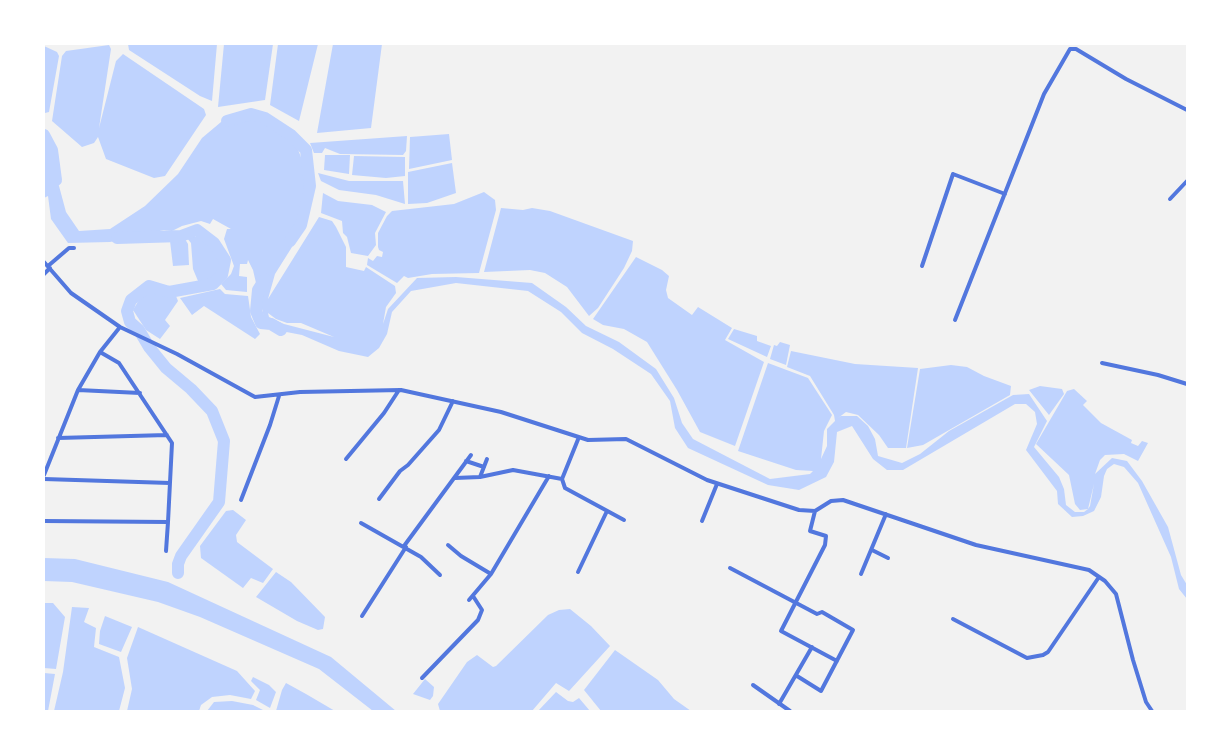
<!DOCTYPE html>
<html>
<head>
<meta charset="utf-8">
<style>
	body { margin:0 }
	#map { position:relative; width:1231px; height:755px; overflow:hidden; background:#f2f2f2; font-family:Jost,sans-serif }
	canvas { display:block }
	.frame { position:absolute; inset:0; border:45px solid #fff; pointer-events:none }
</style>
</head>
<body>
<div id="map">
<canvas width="1231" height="755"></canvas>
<div class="frame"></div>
</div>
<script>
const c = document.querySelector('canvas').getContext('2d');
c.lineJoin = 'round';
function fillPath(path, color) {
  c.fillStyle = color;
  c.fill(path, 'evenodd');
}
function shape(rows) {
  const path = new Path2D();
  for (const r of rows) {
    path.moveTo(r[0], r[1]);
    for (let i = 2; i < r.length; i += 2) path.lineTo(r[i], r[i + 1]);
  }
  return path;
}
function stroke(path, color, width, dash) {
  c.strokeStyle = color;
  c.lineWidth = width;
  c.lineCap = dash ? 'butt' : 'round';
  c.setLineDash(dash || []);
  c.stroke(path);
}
const water = shape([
	[128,44,217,44,212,101,200,96,129,50],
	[224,44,273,44,265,100,218,107],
	[278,44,318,44,299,121,270,105],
	[333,44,382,44,371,128,317,133],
	[109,45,111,49,99,128,116,61,123,54,204,109,206,115,165,176,154,178,106,159,98,137,94,143,82,147,52,121,62,56,66,51],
	[44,46,57,52,59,56,49,112,45,113],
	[253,116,285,132,297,147,304,165,310,193,292,247,275,274,268,299,319,217,332,221,336,227,346,247,346,267,364,271,366,267,395,286,396,293,386,307,383,324,388,309,417,278,456,277,532,283,566,307,586,326,619,342,656,369,674,398,682,423,693,439,770,479,810,474,813,471,796,470,738,451,768,363,808,378,832,415,824,431,821,459,827,446,827,429,835,421,834,415,810,376,787,367,791,351,855,364,918,368,906,448,888,448,879,435,858,415,846,412,838,418,841,416,857,416,868,426,875,439,878,456,902,463,920,454,949,431,1013,395,1029,394,1047,421,1034,447,1059,477,1064,489,1066,505,1075,512,1084,512,1088,509,1090,506,1094,484,1088,509,1080,510,1075,504,1069,475,1036,444,1067,391,1074,389,1087,401,1083,405,1101,423,1132,440,1131,443,1138,446,1142,441,1148,443,1138,461,1124,454,1105,455,1100,460,1095,474,1112,458,1127,461,1142,481,1168,527,1181,575,1187,585,1187,599,1179,589,1171,557,1138,483,1124,467,1114,464,1107,469,1104,476,1101,497,1094,511,1083,516,1072,517,1058,504,1057,491,1026,450,1037,424,1035,412,1026,404,1015,404,903,470,887,470,873,459,852,426,837,432,834,462,826,477,799,490,768,485,688,448,675,428,670,401,651,374,613,349,582,333,561,312,528,291,456,283,411,291,392,312,387,334,379,348,368,357,339,351,302,335,276,330,265,322,253,270,248,260,247,264,240,264,239,276,247,277,247,292,226,290,221,284,231,274,234,266,224,239,227,229,231,229,213,219,210,224,201,221,182,226,172,231,164,230,110,242,68,243,51,219,48,196,44,198,44,140,48,145,66,212,79,231,110,229,145,206,178,174,202,138,227,117],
	[268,313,276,319,287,323,301,323,334,337,284,324,269,317],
	[449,134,452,160,409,169,410,137],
	[407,136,406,151,403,155,340,154,325,148,322,153,314,153,310,143],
	[325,155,350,155,349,174,324,170],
	[354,156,405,157,405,176,386,178,352,175],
	[452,163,456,193,427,203,408,204,408,172],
	[318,173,349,181,403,181,405,204,376,195,339,190,321,181],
	[484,192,495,200,496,210,479,273,432,274,408,278,404,276,397,283,367,265,368,258,373,261,377,256,382,257,383,252,379,250,378,247,378,233,387,216,392,211,454,204],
	[323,193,338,201,372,205,386,212,375,233,376,245,368,256,351,253,347,237,343,233,342,221,321,213],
	[501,208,523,210,532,208,550,211,633,241,632,251,624,268,598,308,589,316,567,287,545,273,530,270,484,272],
	[186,237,198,237,212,247,221,260,217,276,212,283,201,284,198,281,193,269,191,243],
	[185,239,188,244,189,265,173,266,170,241],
	[636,257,662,270,669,276,666,290,668,298,692,315,698,307,732,328,725,340,764,362,735,446,700,432,677,390,647,342,624,329,603,325,593,319],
	[220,289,225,294,248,296,251,317,260,334,255,339,204,306,192,315,180,298],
	[149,291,176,296,178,301,165,320,170,326,160,339,146,330,133,310,139,300],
	[734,329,757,336,757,341,771,346,767,357,728,339],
	[780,342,790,345,786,365,770,359,774,345,777,346],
	[951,365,967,367,984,376,1011,386,1010,395,923,445,907,448,920,369],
	[1040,386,1062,389,1064,394,1049,415,1029,390],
	[233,510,246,520,236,535,237,542,273,569,263,583,251,578,243,588,201,558,200,546,226,511],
	[44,558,75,559,168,582,331,657,396,711,373,711,319,669,200,617,158,602,72,582,44,581],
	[276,572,291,582,325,617,323,629,318,630,297,621,256,597],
	[44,603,53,603,65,617,56,669,44,668],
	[72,607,89,608,84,622,96,628,94,647,119,657,125,688,119,711,54,711,63,672],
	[570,609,591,626,610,646,569,691,556,683,532,711,440,711,438,704,467,662,477,655,493,667,496,666,548,615,559,610],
	[105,616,132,627,121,652,99,644,100,631],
	[138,627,237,671,255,691,251,699,230,695,212,697,201,705,199,711,127,711,132,689,127,658],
	[615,650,658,680,674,699,691,711,601,711,584,690],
	[44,673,55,674,48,711,44,711],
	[253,677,269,685,276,692,270,708,256,700,260,690,251,681],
	[425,679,434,687,433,696,430,700,413,694],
	[286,683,306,694,335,711,276,711,282,690],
	[556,692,568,701,573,702,579,698,590,711,538,711],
	[232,701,253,705,265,711,207,711,214,702]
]);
const stream = shape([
	[55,44,64,44]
]);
const river = shape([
	[227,121,251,114,265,118,291,135,306,150,310,186,301,225,290,241],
	[44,135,52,150,56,180],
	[117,238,181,236,197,230,214,243,225,260,222,275,213,284,169,292,149,286,131,300,127,311,130,322,139,330,149,347,166,368,191,389,212,411,224,441,219,502,181,556,178,564,178,573],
	[265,279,258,290,256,311,261,323,271,324,281,330]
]);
const minor = shape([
	[1170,199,1187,181],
	[44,262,71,293,120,327,177,354,255,397,300,392,401,390,410,392,501,412,588,440,626,439,707,480,799,510,815,511,831,501,843,500,976,545,1089,570,1105,581,1116,594,1133,660,1146,702,1152,711],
	[48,266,69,248,74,248],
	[922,266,953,174,1005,194],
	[44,274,50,268],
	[955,320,1044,94,1070,49,1076,49,1126,79,1187,110],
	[1102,363,1158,375,1187,384],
	[78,390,140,393],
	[579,437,562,479,565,488,624,520],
	[58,438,167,435],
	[346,459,384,413,399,390],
	[466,461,484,467],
	[44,475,78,390,100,352,120,327],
	[480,477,487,459],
	[455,478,480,477,513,470,562,479],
	[44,479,170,483],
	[379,499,400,471,408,465,439,430,453,401],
	[241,500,270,425,279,396],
	[815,511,810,531,826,536,825,545,781,631,837,661],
	[44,521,168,522,172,443,119,363,100,352],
	[702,521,717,484],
	[361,523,421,557,440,575],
	[448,545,461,556,491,574],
	[404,546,471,455],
	[872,550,888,558],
	[166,551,168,522],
	[730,568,817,614,822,612,853,630,821,691,797,676],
	[578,572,607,511],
	[861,574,886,514],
	[469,600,491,574,549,476],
	[362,616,406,547],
	[953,619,1027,658,1043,655,1048,652,1099,577],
	[422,678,478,620,482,610,473,596],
	[753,685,790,711],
	[779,704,812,647]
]);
fillPath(water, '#bfd3fe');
stroke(stream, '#bfd3fe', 2);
stroke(river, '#bfd3fe', 12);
stroke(minor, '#5277de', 4);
</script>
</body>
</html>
